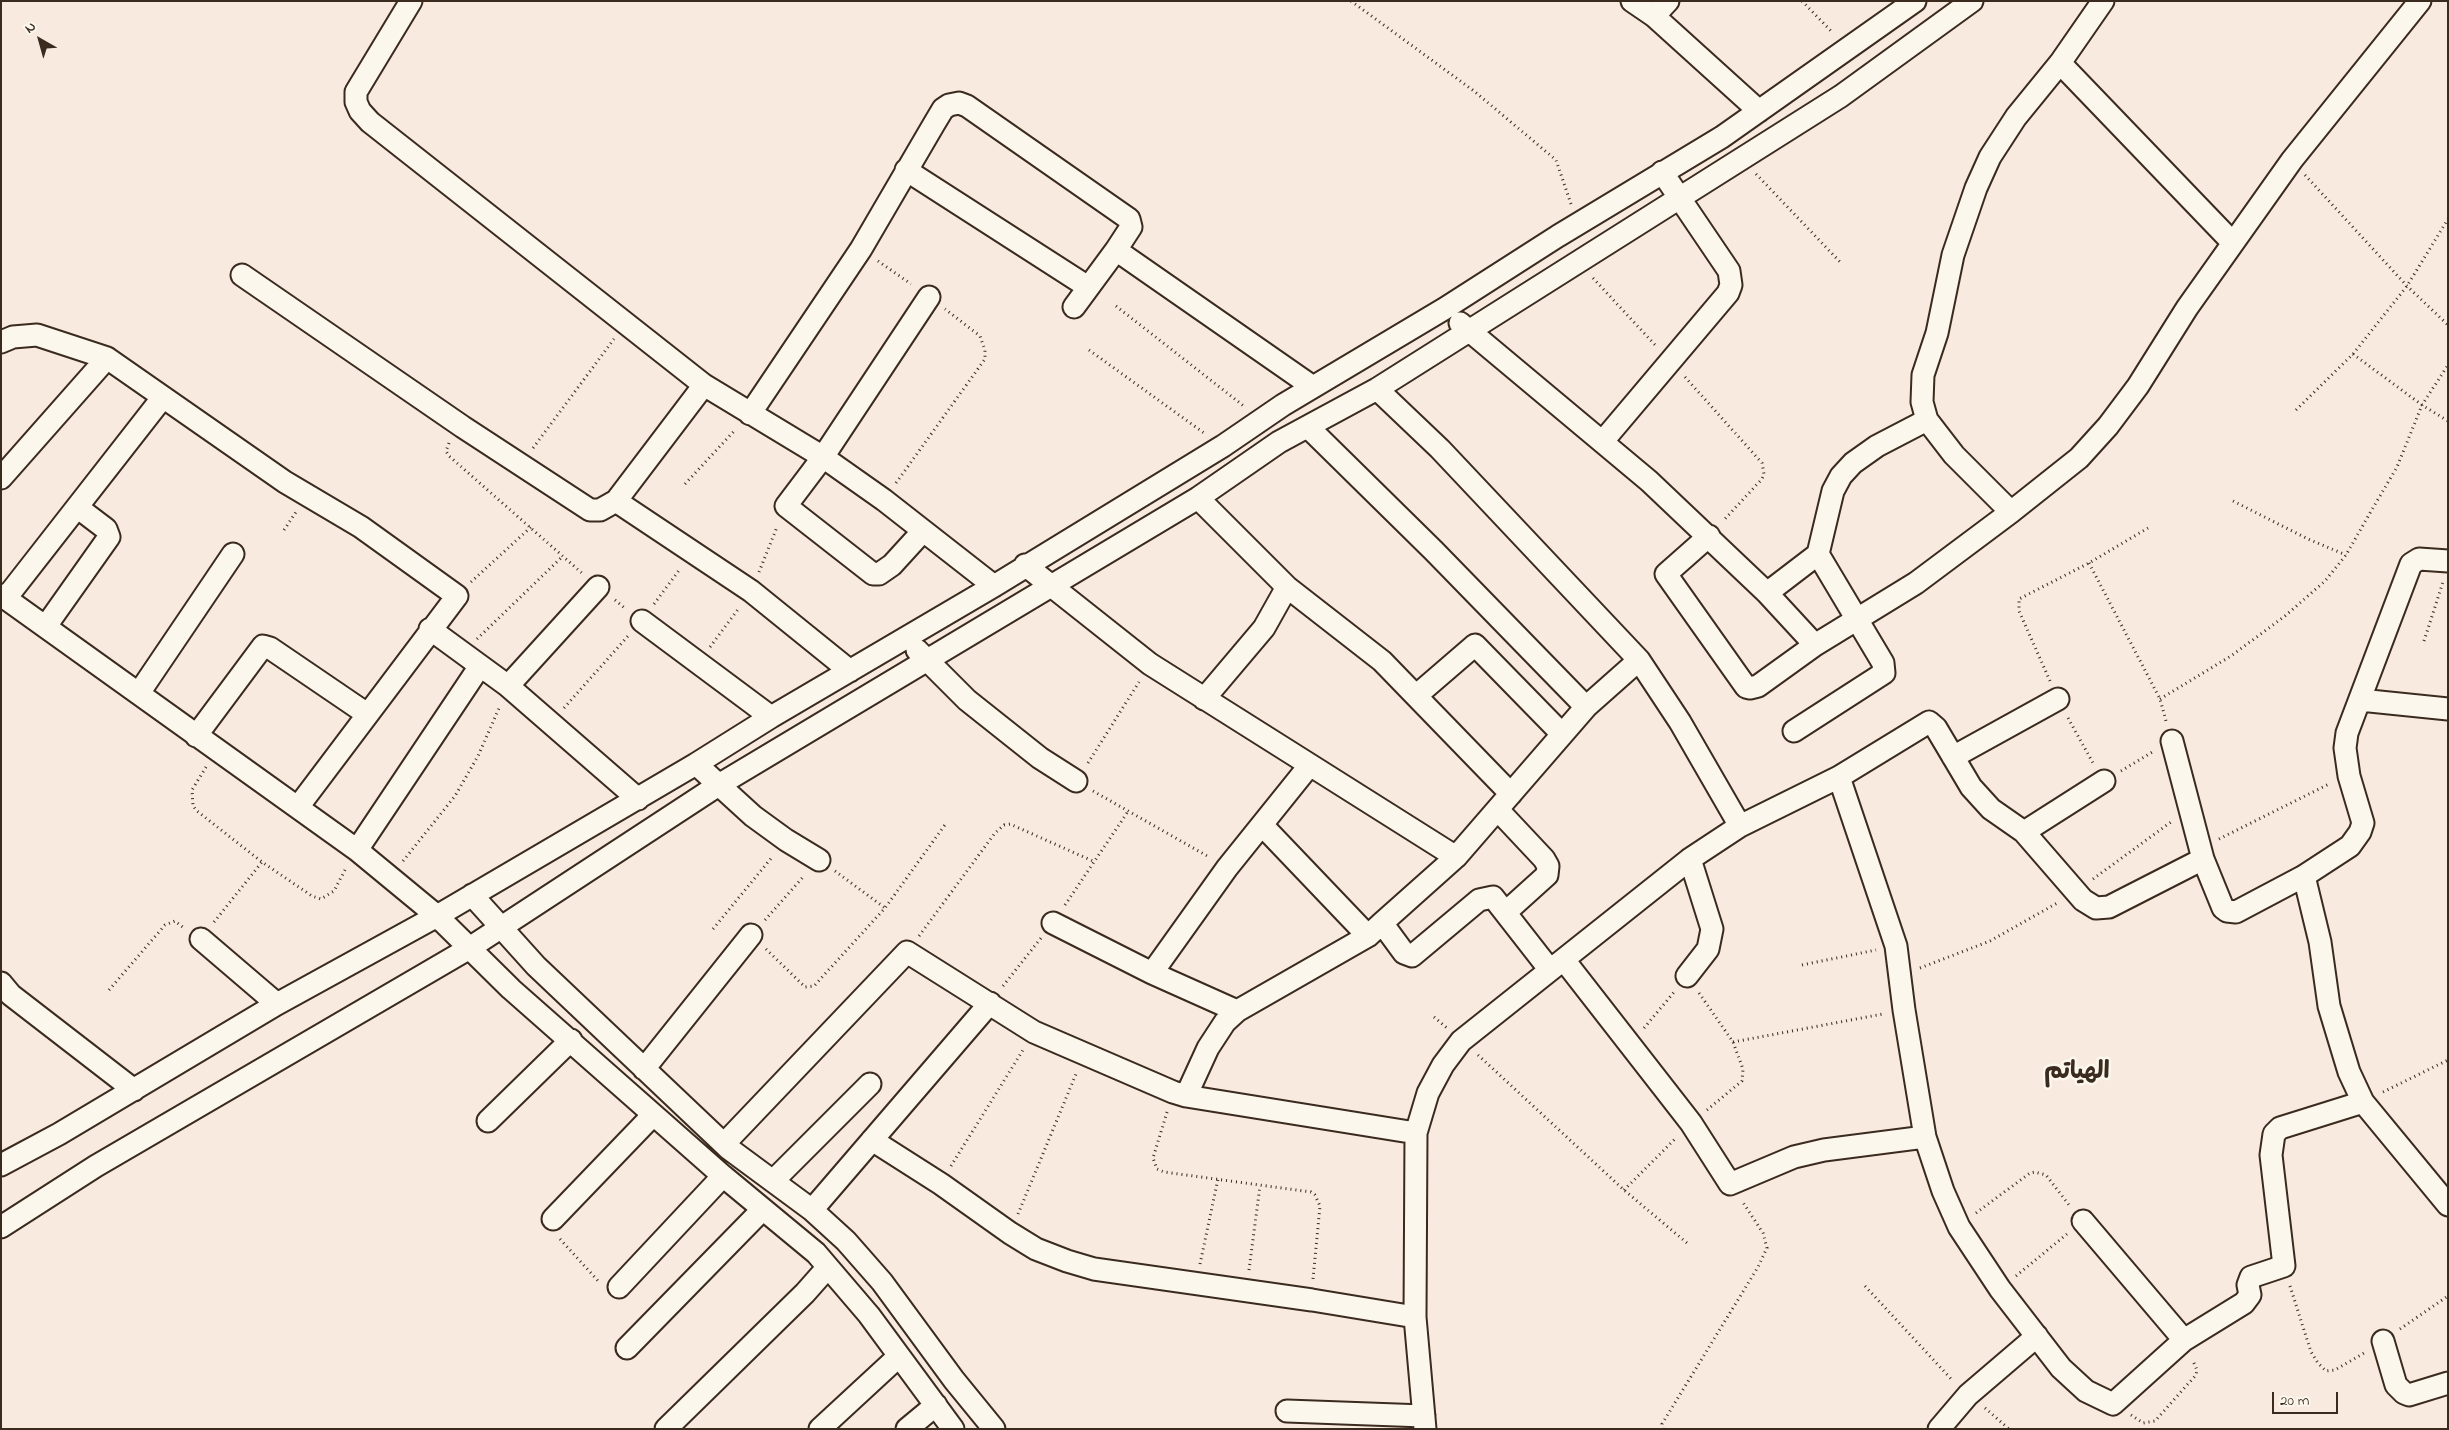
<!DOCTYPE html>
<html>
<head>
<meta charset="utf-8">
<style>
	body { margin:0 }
	#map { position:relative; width:2449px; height:1430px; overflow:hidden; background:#f8eade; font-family:"Indie Flower",sans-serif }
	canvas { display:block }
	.frame { position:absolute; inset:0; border:2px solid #3b2a1e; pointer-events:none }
	.north { position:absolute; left:15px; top:15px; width:50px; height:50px; -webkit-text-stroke:4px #fbf7ec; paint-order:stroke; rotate:322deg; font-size:14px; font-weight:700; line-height:20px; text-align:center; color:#3b2a1e }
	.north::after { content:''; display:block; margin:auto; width:18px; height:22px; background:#3b2a1e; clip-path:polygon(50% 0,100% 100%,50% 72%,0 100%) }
	.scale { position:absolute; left:2272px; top:1392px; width:66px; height:22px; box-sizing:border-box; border:2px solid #3b2a1e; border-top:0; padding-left:6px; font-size:15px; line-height:18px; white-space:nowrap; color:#3b2a1e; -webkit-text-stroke:4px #fbf7ec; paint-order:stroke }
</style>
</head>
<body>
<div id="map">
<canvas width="2449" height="1430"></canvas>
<div class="frame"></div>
<div class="north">N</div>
<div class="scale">20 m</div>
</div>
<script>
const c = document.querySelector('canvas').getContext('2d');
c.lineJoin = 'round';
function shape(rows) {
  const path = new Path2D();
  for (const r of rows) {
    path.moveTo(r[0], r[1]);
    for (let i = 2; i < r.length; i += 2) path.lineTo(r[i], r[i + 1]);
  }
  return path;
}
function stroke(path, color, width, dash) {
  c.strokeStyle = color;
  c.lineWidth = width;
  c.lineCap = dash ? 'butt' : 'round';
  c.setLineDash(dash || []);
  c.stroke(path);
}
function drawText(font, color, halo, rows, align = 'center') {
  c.font = font + ' "Indie Flower","Playpen Sans Arabic",sans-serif';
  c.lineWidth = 5;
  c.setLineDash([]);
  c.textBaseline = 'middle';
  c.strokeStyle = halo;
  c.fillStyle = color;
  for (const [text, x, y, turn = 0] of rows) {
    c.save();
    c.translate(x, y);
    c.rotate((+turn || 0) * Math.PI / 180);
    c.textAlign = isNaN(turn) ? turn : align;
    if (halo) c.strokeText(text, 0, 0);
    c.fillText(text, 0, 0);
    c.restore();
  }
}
const path = shape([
	[1351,1,1474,91,1556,160,1571,204],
	[1802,1,1833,33],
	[1756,174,1842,264],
	[2305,175,2407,286,2448,325],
	[878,261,911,284],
	[1593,278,1657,347],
	[1116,306,1245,407],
	[1089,350,1204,433],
	[2353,354,2422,405,2448,421],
	[1685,377,1762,463,1764,474,1762,479,1723,521],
	[2296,410,2353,354,2407,286,2448,219],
	[449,443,446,451,449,456,583,574],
	[533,448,614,339],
	[896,483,985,359,985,350,980,336,945,309],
	[685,484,736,429],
	[2233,501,2308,539,2346,555],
	[284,530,296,512],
	[2089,563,2160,699,2166,721],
	[759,572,777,527],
	[471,582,531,527],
	[615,600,626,609],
	[654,604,680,569],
	[477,639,563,556],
	[2424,641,2443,582],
	[710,647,739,608],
	[2050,681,2019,611,2019,599,2089,563,2148,528],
	[2160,699,2231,656,2285,616,2325,581,2346,555,2370,513,2397,467,2422,405,2448,365],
	[564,708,628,636],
	[2068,718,2093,763],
	[1088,763,1139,682],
	[206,767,192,790,193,806,197,811,262,862,312,896,321,899,334,891,346,868],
	[2121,771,2154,751],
	[1093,791,1209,857],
	[2219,839,2329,784],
	[403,861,455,796,478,756,500,706],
	[835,871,885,908],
	[2093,879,2171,822],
	[1065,905,1129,810],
	[765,920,804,876],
	[214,922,262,862],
	[713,929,773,856],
	[919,936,995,833,1004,825,1010,824,1095,862],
	[766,949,805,987,814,986,885,908,947,822],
	[1802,965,1876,950],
	[1920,968,1990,941,2059,902],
	[1003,986,1041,938],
	[109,990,165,925,175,921,184,928],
	[1699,993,1733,1042,1743,1069,1742,1081,1707,1110],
	[1434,1017,1447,1028],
	[1644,1028,1675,991],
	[1733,1042,1883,1014],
	[1478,1055,1624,1190,1687,1243],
	[2383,1092,2448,1060],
	[1167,1112,1153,1158,1157,1169,1164,1172,1311,1192,1315,1195,1320,1206,1313,1279],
	[951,1166,1023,1050],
	[1624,1190,1677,1137],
	[1976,1213,2030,1173,2035,1172,2046,1175,2069,1205],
	[1018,1214,1076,1074],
	[560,1239,600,1283],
	[1200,1264,1218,1179],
	[1249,1270,1260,1186],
	[2016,1276,2067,1234],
	[1865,1286,1953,1381],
	[2290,1286,2311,1352,2318,1363,2326,1371,2335,1370,2364,1353],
	[2400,1329,2448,1296],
	[1985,1408,2009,1429],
	[2131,1415,2143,1423,2155,1421,2196,1375,2197,1370,2193,1361],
	[1663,1429,1662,1424,1758,1267,1767,1248,1763,1233,1742,1201]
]);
const minor = shape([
	[411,1,356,92,356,102,360,111,370,122,704,385,823,457,884,500,994,586],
	[1632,1,1654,16,1759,111],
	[1654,16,1668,1],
	[2060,63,2233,243],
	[906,170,1088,287],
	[242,275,463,427,590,510,600,510,616,501,704,385],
	[1074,307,1116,250,1313,387],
	[1460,323,1649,481,1767,593,1815,645],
	[1,342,13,337,37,335,107,358],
	[1377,389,1440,449,1639,660,1680,722,1740,826],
	[750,414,861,249,934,124,943,109,949,105,959,103,967,106,1129,219,1131,227,1116,250],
	[1308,427,1434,551,1586,707],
	[1603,441,1728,293,1731,285,1729,271,1662,172],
	[1,478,107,358,285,482,361,527,457,596,298,807],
	[1198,498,1287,587,1382,661,1511,794],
	[616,501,751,591,850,671],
	[2011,512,1954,455,1927,420,1922,402,1923,375,1937,333,1953,255,1976,188,1990,157,2016,117,2060,63,2103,1],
	[923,531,892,565,879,574,873,574,786,506,823,457,929,297],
	[1709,536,1666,574,1746,687,1750,688,1758,686,1815,645,1916,583,2011,512,2079,458,2108,426,2138,386,2187,308,2292,160,2420,1],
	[1025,565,1150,664,1456,857],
	[1767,593,1818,554,1833,491,1841,476,1853,463,1877,446,1927,420],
	[1,595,357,850,437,916,511,989,723,1176,816,1253,869,1315,953,1429],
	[6,598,163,397],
	[642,621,771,717,994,586,1223,446,1283,405,1444,309,1558,236,1722,137,1915,1],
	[46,626,109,537,106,529,77,507],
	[430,629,508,686,638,799],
	[917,650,967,700,1040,758,1076,781],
	[508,686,598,587],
	[139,693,233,554],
	[1417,695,1475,645,1562,734],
	[1204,699,1264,628,1287,587],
	[2360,700,2448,709],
	[1794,731,1884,673,1883,663,1818,554],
	[196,736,263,646,270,648,367,714],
	[2172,741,2203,859,2223,908,2227,911,2236,912,2304,876,2350,846,2360,832,2363,823,2349,776,2345,748,2347,733,2411,564,2419,559,2448,561],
	[1953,757,2058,699],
	[696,764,771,717],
	[1839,777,1896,946,1904,1010,1925,1137,1943,1191,1959,1227,2000,1289,2061,1368,2086,1391,2113,1404,2184,1340,2244,1303,2250,1295,2248,1285,2251,1277,2284,1266,2271,1155,2274,1134,2280,1128,2363,1102],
	[1498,810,1544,859,1548,866,1547,875,1506,912],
	[1262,825,1368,936],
	[2024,832,2104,781],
	[357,850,480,666],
	[2304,876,2320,942,2329,1006,2349,1072,2363,1102,2448,1205],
	[472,895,536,966,728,1148,812,1210,846,1241,882,1282,954,1380,994,1429],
	[1053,923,1152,973,1237,1011],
	[1382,923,1404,953,1412,956,1479,900,1493,897,1550,970],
	[201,939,277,1004],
	[1564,960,1691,1123,1730,1184,1794,1157,1824,1150,1925,1137],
	[1152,973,1227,868,1309,766],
	[1687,976,1708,949,1712,929,1690,859],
	[1,983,11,995,134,1090],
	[644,1069,751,935],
	[1186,1096,1208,1048,1225,1022,1237,1011,1368,936,1382,923,1456,857,1586,707,1639,660],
	[488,1121,571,1040],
	[872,1140,941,1184,1010,1233,1036,1249,1067,1261,1094,1269,1312,1300,1415,1317],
	[724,1144,907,952,1034,1032,1173,1092,1186,1096,1416,1133],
	[1,1165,59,1134,277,1004,437,916,696,764,753,816,786,840,819,860],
	[773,1181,870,1084],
	[812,1210,990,1003],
	[553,1219,653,1115],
	[2083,1221,2184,1340],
	[1,1227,96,1166,468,949,717,786,1198,498,1279,442,1377,389,1841,96,1972,1],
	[619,1287,723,1176],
	[2383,1341,2396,1385,2404,1393,2409,1395,2448,1383],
	[627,1348,763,1209],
	[1287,1411,1424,1416],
	[666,1429,805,1293,828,1267],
	[820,1429,899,1356],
	[907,1429,936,1405],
	[1425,1429,1415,1317,1416,1133,1428,1093,1443,1065,1461,1041,1690,859,1740,826,1839,777,1929,722,1936,728,1971,787,1991,809,2024,832,2083,900,2096,908,2109,907,2203,859],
	[1939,1429,1968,1395,2037,1336]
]);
const quarterNames = [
	["الهياتم",2077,1074]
];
stroke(minor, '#3b2a1e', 25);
stroke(path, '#3b2a1e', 3, [1, 4]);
stroke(minor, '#fbf7ec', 21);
drawText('bold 24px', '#3b2a1e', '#fbf7ec', quarterNames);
</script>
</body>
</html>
